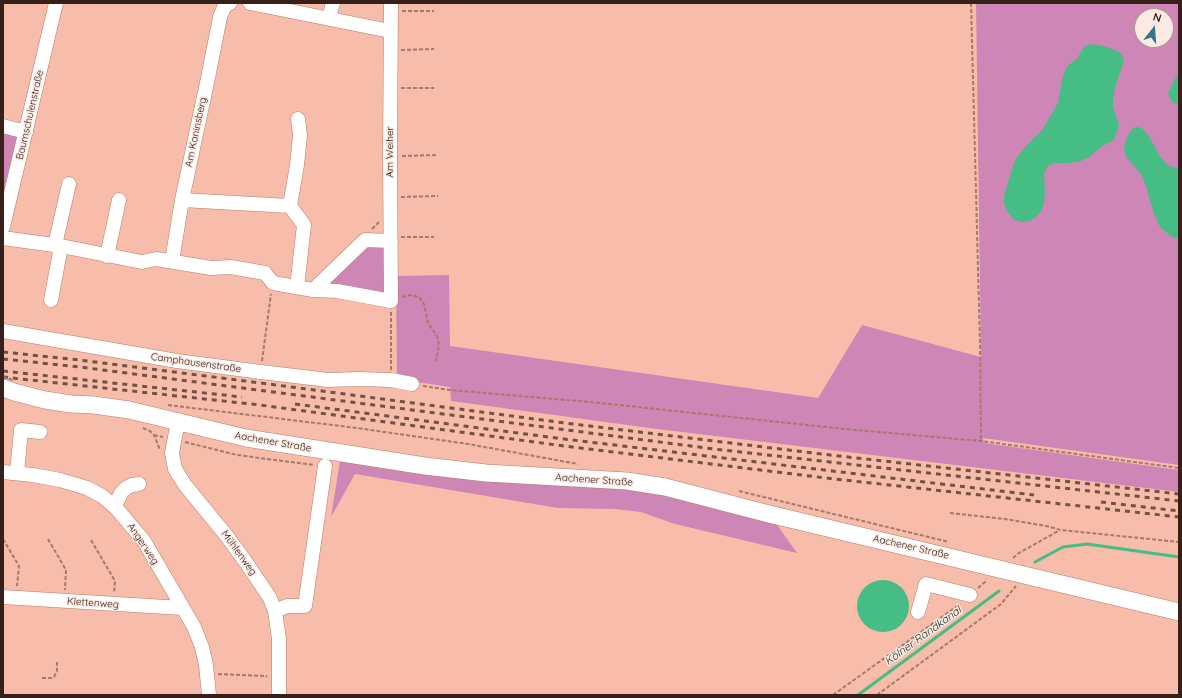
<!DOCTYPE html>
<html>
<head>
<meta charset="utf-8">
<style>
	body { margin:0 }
	#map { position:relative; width:1182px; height:698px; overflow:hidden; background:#f7bdaa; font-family:Quicksand,sans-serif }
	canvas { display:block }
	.frame { position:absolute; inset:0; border:4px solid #362019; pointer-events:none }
	.north { position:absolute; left:1134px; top:8px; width:40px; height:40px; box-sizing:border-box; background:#fbe9e3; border:1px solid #ac9992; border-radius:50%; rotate:17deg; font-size:11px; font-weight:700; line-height:16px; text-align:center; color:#362019 }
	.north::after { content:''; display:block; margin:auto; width:14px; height:18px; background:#357689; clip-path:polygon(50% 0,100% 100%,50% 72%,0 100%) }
</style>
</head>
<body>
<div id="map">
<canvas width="1182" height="698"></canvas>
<div class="frame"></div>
<div class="north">N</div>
</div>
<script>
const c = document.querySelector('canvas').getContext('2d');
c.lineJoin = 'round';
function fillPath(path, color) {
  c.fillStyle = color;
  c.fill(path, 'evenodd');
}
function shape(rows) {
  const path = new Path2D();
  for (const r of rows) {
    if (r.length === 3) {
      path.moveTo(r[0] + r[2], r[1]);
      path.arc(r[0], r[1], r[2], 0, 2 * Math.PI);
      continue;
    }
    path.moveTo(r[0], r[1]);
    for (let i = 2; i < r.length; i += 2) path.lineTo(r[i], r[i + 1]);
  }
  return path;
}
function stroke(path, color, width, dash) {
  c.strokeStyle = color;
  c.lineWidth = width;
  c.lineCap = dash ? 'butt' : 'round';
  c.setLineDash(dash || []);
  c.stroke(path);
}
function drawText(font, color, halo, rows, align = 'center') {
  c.font = font + ' Quicksand,sans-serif';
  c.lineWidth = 3;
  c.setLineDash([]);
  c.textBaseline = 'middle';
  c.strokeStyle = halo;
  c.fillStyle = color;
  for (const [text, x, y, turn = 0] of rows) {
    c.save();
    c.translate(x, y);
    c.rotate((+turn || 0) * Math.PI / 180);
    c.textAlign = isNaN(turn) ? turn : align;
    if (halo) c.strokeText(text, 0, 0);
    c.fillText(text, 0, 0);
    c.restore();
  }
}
const green = shape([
	[976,3,1179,3,1179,465,983,438,984,443,1179,470,1179,492,657,429,451,401,450,387,403,380,397,374,396,276,449,275,450,346,818,398,862,325,981,357],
	[1142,16,1166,16,1166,40,1142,40],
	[3,133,17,137,3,194],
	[365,244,388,244,385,293,332,286,332,283,329,282],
	[340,461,422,472,629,487,775,522,797,553,675,524,641,512,614,509,558,508,355,474,331,517]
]);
const water = shape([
	[1092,44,1103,46,1118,51,1122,55,1124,61,1115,87,1113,100,1113,108,1119,125,1114,140,1102,146,1089,157,1081,161,1069,163,1053,163,1047,167,1044,174,1045,193,1044,203,1042,210,1037,216,1030,221,1022,222,1014,220,1008,213,1004,204,1004,196,1015,160,1025,147,1043,129,1051,115,1058,103,1062,79,1067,66,1077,59,1083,48,1087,45],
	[1179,71,1179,103,1175,104,1170,99,1168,93],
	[1138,127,1143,129,1149,136,1159,155,1166,163,1171,167,1179,168,1179,239,1172,237,1160,227,1154,214,1145,183,1140,173,1127,158,1124,150,1125,142,1129,134,1133,128],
	[883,606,26]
]);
const stream = shape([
	[1035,562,1063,547,1087,544,1179,557],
	[858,695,999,591]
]);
const path = shape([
	[971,3,980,344,981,441],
	[402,11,434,11],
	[401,50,434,49],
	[401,88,434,88],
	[402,156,437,155],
	[401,197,438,196],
	[372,229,379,222],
	[401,237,434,237],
	[402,297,410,295,419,297,424,304,428,323,437,336,439,345,436,361],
	[262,361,271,294],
	[391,370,391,312],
	[423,386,450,390,590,402,845,429,981,441,1179,468],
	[168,405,357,428,468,444,578,464],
	[143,428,150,431,154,435,160,450],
	[154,435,163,437],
	[185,442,237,455,314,465],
	[739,491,949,542],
	[950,513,1005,519,1046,526,1061,530,1179,542],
	[3,539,19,566,17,586],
	[48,539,66,570,65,590],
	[91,540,115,581,114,593],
	[1013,558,1019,553,1060,530],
	[978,588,985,582,986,579],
	[218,674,266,676,267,677],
	[42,678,51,678,54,677,57,671,57,662],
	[833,695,960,604],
	[877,695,1001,604,1016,586]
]);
const minor = shape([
	[250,3,390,31],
	[329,18,333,3],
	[3,126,26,132],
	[182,200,290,206,297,165,300,135,298,119],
	[290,206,304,225,297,287],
	[3,227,56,3],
	[3,238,61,246,142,262,156,259,211,268,231,267,265,273,273,283,313,290,337,291,391,301,390,156,391,3],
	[55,245,69,184],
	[107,256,119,200],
	[172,261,182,200,208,78,220,17,225,5,230,3],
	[313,290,365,240,391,241],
	[51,300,61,246],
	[3,331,177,361,261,372,328,380,358,379,391,380,412,384],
	[178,421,172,453,175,469,185,485,226,535,245,561,270,598,275,611,279,639,279,695],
	[3,472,33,475,60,480,87,488,102,496,116,508,144,541,194,627,202,647,206,665,209,695],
	[17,473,21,430,40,432],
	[115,506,121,493,126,488,132,485,139,484],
	[3,597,182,608],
	[275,611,287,606,305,606,325,466],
	[918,612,926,584,970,595]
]);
const major = shape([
	[3,388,14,392,45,400,71,404,94,405,129,410,246,438,425,466,486,473,627,481,665,487,769,514,1179,612]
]);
const rail = shape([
	[3,352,79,360,261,383,565,423,830,455,1179,494],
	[3,359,80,367,714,449,1179,501],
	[3,371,242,397],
	[3,377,260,405,564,446,826,478,1179,517],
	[295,404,564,439,1034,495],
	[1101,502,1179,511]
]);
const pathBridge = shape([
	[3,377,13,380]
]);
const streetNames = [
	["Baumschulenstraße",30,115,-77],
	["Am Kaninsberg",196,132,-78],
	["Am Weiher",390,152,-90],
	["Camphausenstraße",196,363,8],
	["Aachener Straße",273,442,10],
	["Aachener Straße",594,480,4],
	["Angerweg",143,544,56],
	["Aachener Straße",911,547,13],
	["Mühlenweg",239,553,54],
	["Klettenweg",93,603,4]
];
const waterNames = [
	["Kölner Randkanal",923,636,-36]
];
fillPath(green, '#cd86b6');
fillPath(water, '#46bd85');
stroke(stream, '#46bd85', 3);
stroke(minor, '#b27d6a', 15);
stroke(major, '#b27d6a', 18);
stroke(path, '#a57a6c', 2, [4, 2]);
stroke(minor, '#fff', 14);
stroke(major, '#fff', 17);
stroke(rail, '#725146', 3, [5, 5]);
stroke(pathBridge, '#a57a6c', 2, [4, 2]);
drawText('10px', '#362019', '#fbe9e3', streetNames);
drawText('italic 11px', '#173023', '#fbe9e3', waterNames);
</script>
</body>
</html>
